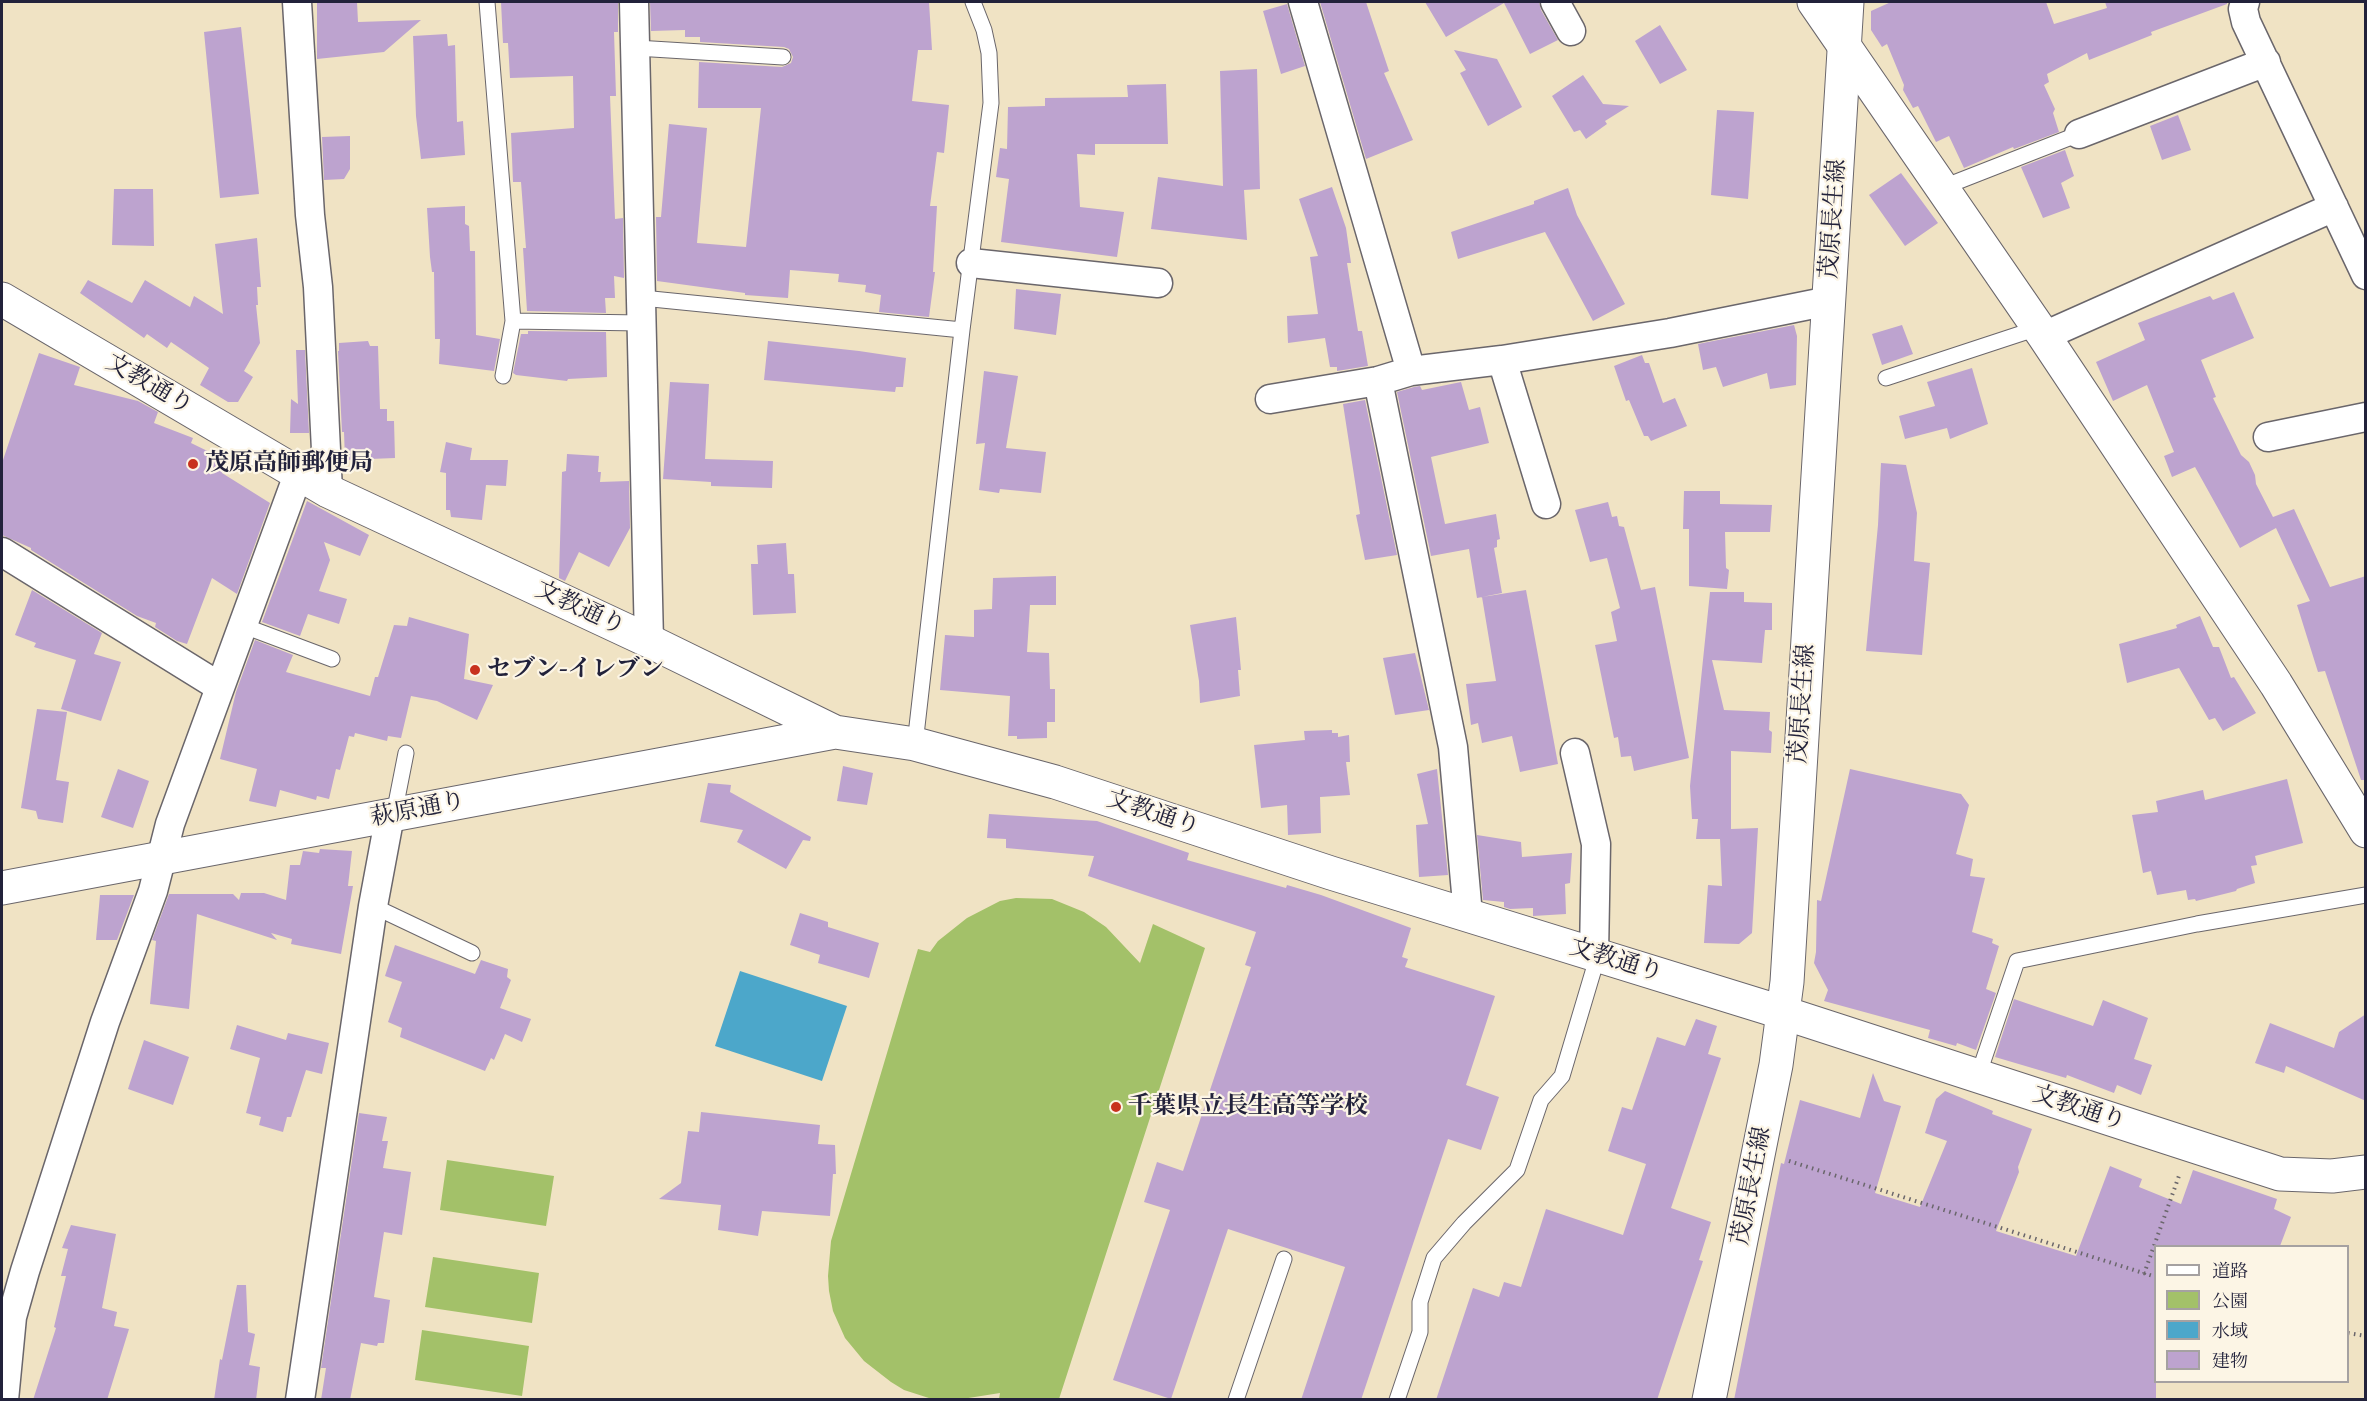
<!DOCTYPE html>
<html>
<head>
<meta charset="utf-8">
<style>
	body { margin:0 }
	#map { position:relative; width:2367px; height:1401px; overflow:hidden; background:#f0e3c4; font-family:"Gentium Book Plus","Noto Serif JP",serif }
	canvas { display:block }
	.frame { position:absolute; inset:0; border:3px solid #22223b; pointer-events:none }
	.legend { position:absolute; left:2154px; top:1245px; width:195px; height:138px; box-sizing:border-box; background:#fcf5e5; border:2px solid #a5a1a1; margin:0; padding:8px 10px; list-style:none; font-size:18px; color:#22223b }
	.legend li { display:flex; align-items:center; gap:12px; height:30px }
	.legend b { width:30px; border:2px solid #a5a1a1 }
</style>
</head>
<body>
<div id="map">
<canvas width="2367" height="1401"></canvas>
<div class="frame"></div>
<ul class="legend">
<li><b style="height:8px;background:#fff"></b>道路</li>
<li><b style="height:16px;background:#a3c169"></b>公園</li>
<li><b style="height:16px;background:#4ca7ca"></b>水域</li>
<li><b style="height:16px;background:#bda3cf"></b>建物</li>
</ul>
</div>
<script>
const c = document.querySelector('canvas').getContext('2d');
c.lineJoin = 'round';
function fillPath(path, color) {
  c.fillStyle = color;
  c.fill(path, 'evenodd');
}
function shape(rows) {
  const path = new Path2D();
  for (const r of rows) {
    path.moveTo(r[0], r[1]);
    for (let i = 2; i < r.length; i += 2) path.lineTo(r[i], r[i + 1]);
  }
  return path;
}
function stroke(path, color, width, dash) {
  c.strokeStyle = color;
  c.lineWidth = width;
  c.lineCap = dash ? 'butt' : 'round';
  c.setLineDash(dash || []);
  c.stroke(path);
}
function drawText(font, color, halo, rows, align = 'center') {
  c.font = font + ' "Gentium Book Plus","Noto Serif JP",serif';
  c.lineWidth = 4.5;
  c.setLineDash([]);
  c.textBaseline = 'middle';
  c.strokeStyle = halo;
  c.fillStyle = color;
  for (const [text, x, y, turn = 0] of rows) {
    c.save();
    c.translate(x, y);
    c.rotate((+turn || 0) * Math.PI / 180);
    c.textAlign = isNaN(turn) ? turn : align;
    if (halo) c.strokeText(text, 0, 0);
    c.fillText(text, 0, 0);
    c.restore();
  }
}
const green = shape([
	[1016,898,1052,899,1084,912,1106,927,1140,963,1153,924,1205,948,1059,1399,999,1399,1000,1393,962,1399,932,1399,904,1390,891,1382,864,1361,845,1338,833,1311,829,1291,828,1276,831,1241,918,949,930,952,938,941,967,918,1000,901],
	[447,1160,554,1176,546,1226,440,1210],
	[433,1257,539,1273,532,1323,425,1307],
	[422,1330,529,1346,522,1396,415,1380]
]);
const water = shape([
	[740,971,847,1006,822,1081,715,1046]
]);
const building = shape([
	[317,2,357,2,358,22,421,20,384,52,317,59],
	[501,2,618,2,618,32,614,32,616,96,610,96,615,219,623,218,624,278,614,276,615,298,605,298,606,313,527,311,523,248,526,248,521,182,513,182,511,133,574,128,573,76,510,78,508,43,503,43],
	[650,2,929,2,932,50,918,50,912,101,949,105,944,153,937,152,930,206,937,206,933,272,935,272,929,317,879,312,881,295,865,292,866,285,838,282,839,274,790,270,788,298,745,295,745,293,657,281,656,217,661,217,669,124,707,128,697,243,746,247,761,108,698,108,699,62,782,67,791,63,793,57,789,49,784,47,700,42,700,37,685,37,685,30,651,31],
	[1320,2,1366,2,1389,71,1384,73,1413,140,1366,159],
	[1425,2,1539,2,1541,10,1558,40,1530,54,1504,3,1446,37],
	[1891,2,2046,2,2054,24,2107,8,2105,2,2227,2,2227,4,2151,32,2152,35,2089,60,2087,53,2047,74,2049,82,2044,85,2055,109,2053,113,2059,132,2014,149,2013,147,1964,168,1949,136,1936,142,1918,106,1913,108,1903,90,1904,85,1887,44,1882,47,1871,30,1871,11],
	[1287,4,1305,66,1281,74,1263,11],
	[1660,25,1687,70,1660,84,1635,41],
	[241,27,259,194,220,198,204,32],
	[447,34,448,46,455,45,457,122,463,121,465,155,421,159,416,116,413,36],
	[1454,50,1497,59,1522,107,1488,126,1460,73,1466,70],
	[1257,69,1260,189,1244,190,1247,240,1151,229,1158,177,1223,186,1220,71],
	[1583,75,1603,104,1629,106,1605,121,1607,124,1586,139,1580,130,1574,132,1552,96],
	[1166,84,1168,144,1095,144,1095,155,1077,154,1080,207,1124,212,1117,257,1001,242,1009,179,996,177,1000,148,1007,149,1008,107,1045,106,1045,98,1128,97,1127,85],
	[1717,110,1754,112,1748,199,1711,195],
	[2178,115,2191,150,2162,160,2150,126],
	[350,136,350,169,344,179,324,180,322,137],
	[2065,150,2074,176,2061,183,2070,208,2043,218,2021,167],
	[1901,173,1938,223,1905,246,1869,195],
	[1332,187,1346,228,1351,263,1347,263,1358,331,1362,331,1368,366,1337,371,1337,367,1330,367,1325,338,1288,343,1287,316,1318,314,1310,257,1318,256,1299,199],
	[1568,188,1577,215,1625,304,1593,321,1545,232,1458,259,1451,232,1534,204,1534,201],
	[114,189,153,189,154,246,112,245],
	[465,206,465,224,469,226,470,251,475,251,476,335,500,339,494,371,439,364,440,339,435,339,434,272,432,272,430,257,427,208],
	[257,238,261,287,257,287,258,305,256,305,260,343,244,371,253,377,238,402,228,402,200,385,209,368,171,342,167,348,147,334,144,338,80,293,88,280,132,303,145,280,190,307,194,296,223,314,215,244],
	[1016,289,1061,294,1056,335,1014,329],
	[2234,292,2254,338,2201,360,2216,397,2213,398,2241,455,2249,462,2255,475,2256,484,2273,517,2294,509,2330,587,2366,576,2366,780,2361,780,2325,671,2318,672,2297,605,2310,601,2276,528,2240,548,2195,467,2172,477,2164,456,2174,452,2147,385,2113,401,2096,362,2145,340,2138,323,2196,301,2210,296,2213,300],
	[1794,325,1797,336,1796,385,1770,389,1767,373,1723,387,1716,367,1703,370,1698,344],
	[1902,325,1913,354,1882,365,1872,334],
	[528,331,606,332,607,377,568,379,567,381,516,375,513,373,521,334,528,334],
	[368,341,370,346,378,346,380,409,387,409,387,421,394,421,395,458,345,460,344,432,342,432,338,351,339,351,339,343],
	[768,341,859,351,906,358,903,387,896,387,895,392,764,380],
	[296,350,305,350,309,433,290,433,291,399,298,404],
	[39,353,80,367,74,385,138,401,158,412,154,423,193,438,191,443,228,461,222,473,270,503,237,594,212,578,187,644,177,641,155,627,156,623,137,616,31,550,31,548,2,535,2,463],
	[1642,355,1645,363,1649,363,1663,403,1675,398,1687,426,1651,441,1648,436,1644,436,1629,400,1626,401,1614,366],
	[1972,368,1988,424,1950,439,1947,428,1905,439,1899,416,1935,406,1927,382],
	[984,371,1018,376,1006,448,1046,452,1041,493,1000,489,999,493,979,490,985,443,976,444],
	[670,382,709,384,705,459,773,461,772,488,711,486,711,482,663,479],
	[1461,382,1469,410,1480,407,1489,443,1431,457,1445,524,1496,514,1500,539,1497,540,1497,547,1494,548,1502,593,1477,598,1469,549,1431,556,1397,392,1414,387,1420,386,1422,390],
	[1365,400,1397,555,1365,560,1356,515,1360,514,1343,404],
	[446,442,472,448,470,460,508,460,506,486,486,485,482,520,451,517,450,510,446,510,446,473,440,472],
	[567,454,599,456,598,472,601,472,600,482,629,481,630,528,609,567,579,552,565,581,559,578,562,472,566,471],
	[1881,463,1906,465,1917,513,1914,561,1930,563,1922,655,1866,651,1878,525],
	[1684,491,1720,491,1720,504,1772,505,1770,532,1725,532,1726,568,1729,570,1727,589,1689,586,1689,529,1683,529],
	[307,501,369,535,360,556,324,542,330,560,319,591,347,599,339,624,308,614,300,636,262,622],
	[1608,502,1612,517,1617,516,1619,526,1624,527,1641,590,1655,587,1689,758,1634,771,1631,756,1621,757,1618,737,1614,738,1595,645,1617,641,1611,612,1620,608,1607,558,1590,562,1575,510],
	[786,543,788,574,794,574,796,613,753,615,751,564,758,564,757,545],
	[1056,576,1056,605,1030,605,1027,652,1049,653,1050,689,1055,689,1055,722,1047,722,1047,738,1017,739,1017,736,1008,736,1010,696,940,690,945,635,974,637,974,610,992,609,993,578],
	[32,590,102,633,94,654,121,662,101,721,61,709,76,660,34,647,36,643,15,635],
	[1526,590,1558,764,1520,772,1512,736,1482,743,1478,723,1471,725,1466,684,1496,681,1482,597],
	[1710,592,1744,592,1744,602,1772,603,1772,630,1765,630,1762,663,1712,660,1724,710,1770,712,1769,730,1772,732,1771,753,1731,751,1731,829,1758,828,1752,933,1739,944,1704,943,1708,885,1722,886,1720,839,1696,839,1698,819,1692,819,1690,786],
	[2200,616,2213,647,2219,647,2231,678,2234,677,2256,713,2223,731,2215,718,2209,720,2179,668,2127,683,2119,644,2177,628,2176,625],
	[409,617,469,634,464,679,493,685,477,720,437,701,411,696,401,738,388,736,387,741,355,733,354,737,349,736,340,770,336,769,329,799,317,796,316,800,280,790,276,807,249,801,257,769,220,759,236,692,255,640,293,655,286,672,370,696,375,677,378,677,394,625,407,626],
	[1236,617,1241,670,1238,670,1240,696,1200,703,1199,681,1190,625],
	[1415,653,1429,710,1395,715,1383,658],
	[37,709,67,712,56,780,69,782,63,823,38,819,36,811,21,808],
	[1332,730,1332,733,1338,733,1338,737,1349,735,1350,762,1346,762,1350,795,1320,797,1321,833,1288,835,1287,805,1261,808,1254,745,1305,740,1304,731],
	[843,766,873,773,867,805,837,801],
	[118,769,149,781,133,828,101,817],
	[1437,769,1448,875,1419,877,1416,825,1428,824,1417,774],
	[1850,769,1961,794,1969,805,1956,854,1973,859,1970,876,1985,878,1972,932,1993,939,1992,943,1999,946,1986,989,1996,993,1976,1050,1957,1043,1956,1046,1928,1038,1930,1030,1824,1001,1828,990,1814,963,1816,952,1817,900,1821,901],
	[2287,779,2303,843,2255,856,2257,865,2251,866,2255,883,2237,889,2236,891,2196,901,2195,899,2188,900,2186,890,2157,895,2151,871,2143,873,2132,815,2158,812,2156,801,2203,790,2205,800],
	[708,783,731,785,730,792,811,837,810,841,803,840,786,869,737,842,743,830,700,822],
	[989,814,1097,821,1189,853,1187,860,1286,888,1287,885,1321,895,1411,928,1402,957,1408,959,1405,967,1495,996,1466,1085,1499,1097,1481,1150,1448,1139,1361,1400,1301,1400,1345,1267,1228,1229,1171,1399,1113,1380,1170,1210,1144,1202,1157,1162,1183,1171,1251,967,1245,965,1256,932,1088,876,1094,856,1006,848,1006,839,987,838],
	[1477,835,1521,842,1522,857,1572,853,1570,883,1565,884,1566,914,1533,916,1533,908,1510,909,1504,907,1504,902,1483,900],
	[320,849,352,851,348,886,353,886,341,954,291,944,292,939,271,933,277,940,197,914,189,1009,150,1004,156,941,152,940,169,894,233,894,239,900,241,893,264,893,286,900,290,865,300,865,303,851,319,853],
	[100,895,134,895,117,940,96,940],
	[800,913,828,922,828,927,879,943,869,978,818,963,820,955,790,945],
	[395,945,475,974,481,960,508,969,507,977,511,980,500,1008,531,1019,522,1042,505,1034,494,1060,491,1058,485,1071,400,1037,402,1028,388,1022,402,982,385,976],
	[2014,999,2093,1026,2103,1000,2148,1018,2134,1059,2152,1065,2141,1095,2117,1085,2114,1093,2067,1075,2066,1078,1995,1057],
	[2366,1014,2366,1101,2286,1066,2284,1073,2255,1063,2270,1023,2334,1048,2339,1032],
	[1696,1019,1717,1026,1708,1054,1721,1058,1671,1208,1711,1222,1699,1260,1703,1261,1657,1400,1436,1400,1473,1288,1499,1297,1504,1282,1521,1287,1546,1209,1623,1235,1646,1164,1608,1151,1622,1107,1632,1110,1657,1037,1685,1046],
	[237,1025,286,1040,288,1033,329,1043,322,1074,306,1070,291,1117,287,1117,283,1132,259,1125,261,1117,246,1113,260,1058,230,1049],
	[144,1040,189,1057,173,1105,128,1089],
	[1873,1073,1884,1101,1901,1106,1875,1193,1920,1207,1947,1141,1925,1133,1936,1099,1945,1091,1993,1111,1992,1114,2032,1129,2018,1167,2019,1172,1996,1231,2076,1256,2110,1166,2142,1179,2139,1187,2181,1204,2193,1170,2277,1199,2274,1209,2291,1217,2280,1246,2156,1246,2156,1400,1734,1400,1781,1163,1784,1164,1800,1100,1860,1118],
	[701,1112,820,1125,818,1144,835,1145,836,1174,833,1174,830,1216,762,1211,758,1236,718,1230,721,1205,659,1199,681,1183,688,1131,699,1132],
	[359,1113,387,1117,382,1141,388,1141,383,1168,411,1172,402,1235,384,1232,374,1297,390,1300,384,1343,378,1343,377,1346,361,1343,350,1400,321,1400,326,1368,321,1368],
	[71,1225,116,1234,102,1308,117,1312,114,1326,129,1329,107,1400,33,1400,56,1328,54,1327,66,1276,61,1276,68,1249,62,1248],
	[237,1285,246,1285,248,1332,255,1334,249,1365,260,1367,256,1400,214,1400,220,1359,222,1360]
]);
const path = shape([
	[1789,1161,2156,1277],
	[2144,1274,2180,1173],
	[2348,1333,2366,1336]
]);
const lane = shape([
	[487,2,513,321,641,323],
	[636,48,783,57],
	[1941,188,2079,134],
	[642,298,962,330],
	[503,376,513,321],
	[1886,378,2038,328],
	[244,626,332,659],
	[915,744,962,330,991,103,989,53,984,30,973,2],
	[394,814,406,753],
	[373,906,472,953],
	[1978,1076,2017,961,2197,924,2366,895],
	[1236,1400,1284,1259],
	[1397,1400,1420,1332,1420,1302,1434,1258,1464,1223,1517,1170,1541,1100,1562,1076,1598,955]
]);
const street = shape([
	[297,2,310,215,318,287,328,491],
	[634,2,649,641],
	[1303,2,1411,371],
	[1555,2,1571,31],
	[2245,2,2243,9,2246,22,2366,275],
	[2079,134,2266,62],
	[971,263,1158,283],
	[2044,336,2334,207],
	[1502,360,1546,504],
	[1378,381,1453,747,1468,915],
	[1270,399,1378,381,1411,371,1502,360,1670,333,1829,301],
	[2268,437,2366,417],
	[2,552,220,687],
	[1575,753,1596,844,1594,954],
	[4,1400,12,1317,25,1271,105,1022,153,891,170,824,299,472],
	[300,1400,373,906,390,815]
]);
const secondary = shape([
	[1814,2,2044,336,2276,684,2366,831],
	[2,299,328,491,649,641,835,732,915,744,1055,782,1331,873,1784,1013,2280,1174,2332,1176,2366,1172],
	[2,888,835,732]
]);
const primary = shape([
	[1709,1400,1776,1065,1787,982,1847,2]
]);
const markers = [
	[193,464,6,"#c8321e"],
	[475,670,6,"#c8321e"],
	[1116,1107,6,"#c8321e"]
];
const streetNames = [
	["茂原長生線",1834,219,-86],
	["文教通り",149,385,30],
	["文教通り",580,609,25],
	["茂原長生線",1803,704,-86],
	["萩原通り",418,810,-11],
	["文教通り",1153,814,18],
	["文教通り",1616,961,17],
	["文教通り",2079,1109,18],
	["茂原長生線",1752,1186,-79]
];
const poiNames = [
	["茂原高師郵便局",205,464],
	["セブン-イレブン",487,670],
	["千葉県立長生高等学校",1128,1107]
];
fillPath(green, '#a3c169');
fillPath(water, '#4ca7ca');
fillPath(building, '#bda3cf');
stroke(lane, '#6a666b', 17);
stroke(street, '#6a666b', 31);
stroke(secondary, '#6a666b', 35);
stroke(primary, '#6a666b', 35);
stroke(path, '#6a666b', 4, [1.5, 4.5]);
stroke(lane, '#fff', 15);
stroke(street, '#fff', 28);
stroke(secondary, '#fff', 33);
stroke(primary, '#fff', 33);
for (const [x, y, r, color] of markers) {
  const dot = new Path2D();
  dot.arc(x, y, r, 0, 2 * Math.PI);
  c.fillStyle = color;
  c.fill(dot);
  stroke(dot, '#fcf5e5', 2);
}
drawText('24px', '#22223b', '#fcf5e5', streetNames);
drawText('bold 24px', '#22223b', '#fcf5e5', poiNames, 'left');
</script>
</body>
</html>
